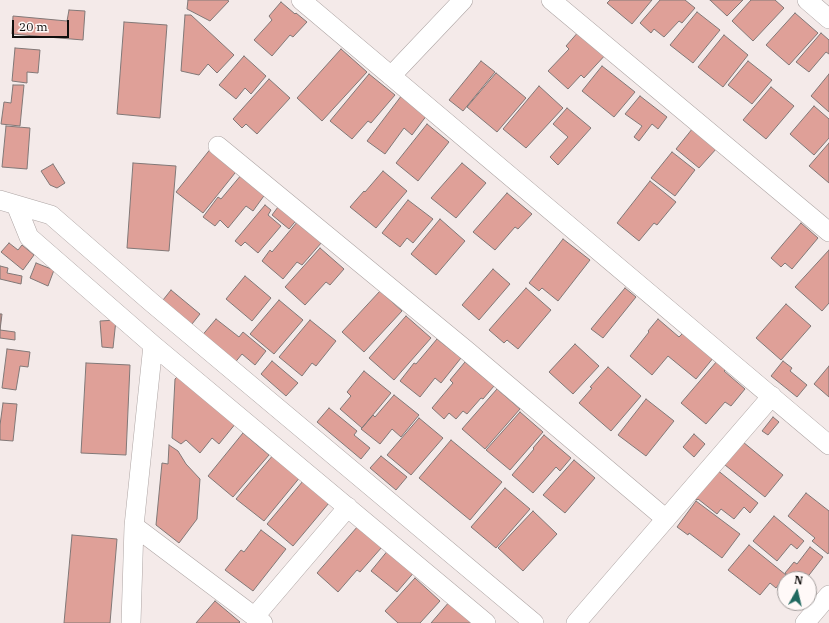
<!DOCTYPE html>
<html>
<head>
<meta charset="utf-8">
<style>
	body { margin:0 }
	#map { position:relative; width:829px; height:623px; overflow:hidden; background:#f4eae9; font-family:"IBM Plex Serif",serif }
	canvas { display:block }
	.north { position:absolute; left:777px; top:571px; width:40px; height:40px; box-sizing:border-box; background:#fff9f8; border:1px solid #a09b9a; border-radius:50%; rotate:8deg; font-size:11px; font-weight:700; line-height:16px; text-align:center; color:#110e0d }
	.north::after { content:''; display:block; margin:auto; width:14px; height:18px; background:#206960; clip-path:polygon(50% 0,100% 100%,50% 72%,0 100%) }
	.scale { position:absolute; left:12px; top:20px; width:57px; height:18px; box-sizing:border-box; border:2px solid #110e0d; border-top:0; padding-left:5px; font-size:12px; line-height:14px; white-space:nowrap; color:#110e0d; -webkit-text-stroke:3px #fff9f8; paint-order:stroke }
</style>
</head>
<body>
<div id="map">
<canvas width="829" height="623"></canvas>
<div class="north">N</div>
<div class="scale">20 m</div>
</div>
<script>
const c = document.querySelector('canvas').getContext('2d');
c.lineJoin = 'round';
function fillPath(path, color) {
  c.fillStyle = color;
  c.fill(path, 'evenodd');
}
function shape(rows) {
  const path = new Path2D();
  for (const r of rows) {
    path.moveTo(r[0], r[1]);
    for (let i = 2; i < r.length; i += 2) path.lineTo(r[i], r[i + 1]);
  }
  return path;
}
function stroke(path, color, width, dash) {
  c.strokeStyle = color;
  c.lineWidth = width;
  c.lineCap = dash ? 'butt' : 'round';
  c.setLineDash(dash || []);
  c.stroke(path);
}
const building = shape([
	[188,0,227,0,229,1,210,21,187,9,188,0],
	[610,0,652,0,632,24,607,3,610,0],
	[660,0,685,0,695,8,682,23,679,21,664,37,654,29,651,33,640,23,660,0],
	[710,0,743,0,727,16,710,0],
	[751,0,775,0,784,8,753,41,732,21,751,0],
	[281,2,295,14,296,13,307,22,293,37,290,35,272,56,254,40,272,20,269,16,281,2],
	[69,10,85,11,83,40,12,34,13,16,67,21,69,10],
	[697,12,720,30,693,63,670,45,697,12],
	[795,13,818,33,789,65,766,45,795,13],
	[185,15,191,15,234,55,217,73,208,64,199,75,181,71,185,15],
	[124,22,167,25,160,118,117,114,124,22],
	[580,30,608,52,584,78,581,75,568,89,548,71,569,49,566,46,580,30],
	[821,33,829,40,829,54,826,52,809,72,796,62,821,33],
	[724,35,748,55,723,87,698,67,724,35],
	[15,48,40,50,38,73,27,72,27,83,12,81,15,48],
	[341,49,367,72,322,121,297,98,341,49],
	[244,56,266,76,251,94,245,88,236,99,219,85,244,56],
	[481,61,495,72,463,111,449,100,481,61],
	[748,61,772,80,752,104,728,85,748,61],
	[602,66,635,92,614,117,582,91,602,66],
	[496,73,526,98,497,132,467,107,496,73],
	[369,74,395,95,371,123,368,121,352,139,330,121,369,74],
	[829,74,829,112,811,96,829,74],
	[269,79,290,98,257,134,246,124,242,128,233,119,269,79],
	[13,85,24,85,20,126,1,124,4,102,11,103,13,85],
	[539,86,563,108,526,148,503,129,539,86],
	[771,87,794,106,766,139,743,120,771,87],
	[402,95,427,115,412,135,404,128,385,154,367,141,402,95],
	[640,96,667,117,658,129,652,124,639,141,634,137,642,126,625,114,640,96],
	[814,106,829,119,829,138,814,155,790,134,814,106],
	[567,108,591,128,558,165,550,157,568,137,553,124,567,108],
	[427,124,449,142,418,181,396,163,427,124],
	[6,126,30,128,27,169,2,167,6,126],
	[693,128,717,148,699,168,676,149,693,128],
	[829,143,829,183,809,166,829,143],
	[212,147,239,168,203,213,176,192,212,147],
	[672,152,695,170,675,196,651,178,672,152],
	[133,163,176,166,169,251,127,248,133,163],
	[462,163,486,183,456,218,431,198,462,163],
	[53,164,65,183,57,188,50,185,41,171,53,164],
	[383,171,407,191,376,228,350,207,364,191,365,192,383,171],
	[242,174,266,193,253,211,246,206,228,228,220,220,215,226,203,217,218,197,221,199,242,174],
	[650,181,676,202,657,225,654,223,639,241,617,223,650,181],
	[507,193,532,214,518,229,515,227,495,250,473,232,507,193],
	[408,200,433,219,413,243,407,238,400,247,382,233,408,200],
	[281,203,299,217,289,229,272,215,281,203],
	[265,205,271,210,268,215,281,226,258,253,245,242,241,246,235,241,265,205],
	[440,219,465,241,436,275,411,254,440,219],
	[298,221,322,242,302,265,297,262,283,279,262,261,270,250,272,252,298,221],
	[801,223,818,238,792,269,785,263,781,267,771,258,801,223],
	[563,239,590,260,558,301,542,288,539,291,529,283,563,239],
	[9,243,18,250,22,245,34,255,23,270,1,252,9,243],
	[320,248,344,269,330,285,326,282,305,305,285,287,320,248],
	[829,250,829,303,822,311,795,287,829,250],
	[36,263,54,270,48,286,30,278,36,263],
	[0,266,8,268,7,273,22,276,21,284,0,279,0,266],
	[493,269,510,284,479,320,462,305,493,269],
	[245,276,271,298,252,321,226,299,245,276],
	[526,288,551,310,518,349,507,340,504,343,489,330,526,288],
	[625,288,636,297,603,338,591,329,625,288],
	[171,290,200,314,188,329,159,305,171,290],
	[380,291,402,311,364,352,342,332,380,291],
	[279,300,303,320,274,354,250,334,279,300],
	[786,304,811,326,781,360,756,338,786,304],
	[0,314,2,314,0,330,15,332,15,340,0,338,0,314],
	[406,316,431,338,394,380,369,358,406,316],
	[216,319,239,337,243,332,266,351,255,365,242,354,233,365,200,338,216,319],
	[658,319,679,337,684,332,714,357,696,379,668,356,652,375,630,356,649,332,648,331,658,319],
	[116,320,113,348,102,347,100,321,116,320],
	[310,320,336,341,316,366,312,363,302,376,279,357,310,320],
	[437,339,461,358,441,383,435,378,420,397,400,381,414,363,416,364,437,339],
	[575,344,599,366,573,394,549,372,575,344],
	[7,349,30,352,28,367,20,366,16,390,2,388,7,349],
	[272,361,298,383,286,396,261,374,272,361],
	[717,361,726,369,724,371,745,389,731,406,725,402,706,424,681,403,717,361],
	[783,361,792,368,790,371,807,385,797,397,771,376,783,361],
	[465,362,494,386,483,399,481,398,467,414,463,411,456,419,449,413,444,419,432,408,453,383,450,380,465,362],
	[86,363,130,365,126,455,81,453,86,363],
	[829,366,829,397,814,384,829,366],
	[608,367,641,396,611,431,579,403,592,388,590,387,608,367],
	[364,371,391,393,362,428,340,409,351,396,347,392,364,371],
	[179,375,236,423,219,444,212,438,200,453,186,440,181,444,172,438,175,379,179,375],
	[497,389,520,409,485,449,462,429,497,389],
	[394,395,419,415,401,437,392,429,380,444,361,429,373,415,375,417,394,395],
	[646,399,674,421,646,456,618,435,646,399],
	[3,403,17,404,13,441,0,440,0,425,3,403],
	[329,408,357,431,354,435,370,448,361,459,317,422,329,408],
	[520,412,543,432,510,470,486,450,520,412],
	[773,417,779,422,768,435,762,431,773,417],
	[419,418,443,438,411,475,387,455,419,418],
	[243,433,269,455,233,497,208,476,243,433],
	[694,434,705,444,694,457,683,447,694,434],
	[544,435,571,458,560,471,556,467,533,493,512,475,534,449,533,448,544,435],
	[451,440,502,482,470,520,419,478,451,440],
	[743,442,783,475,765,497,725,465,743,442],
	[169,445,178,451,186,464,200,479,197,519,179,543,156,525,162,463,168,464,169,445],
	[274,454,301,476,264,521,236,499,274,454],
	[381,456,407,477,396,490,370,468,381,456],
	[574,460,595,478,565,513,543,495,574,460],
	[716,469,758,503,750,513,744,507,734,519,721,509,717,514,698,499,697,500,693,497,716,469],
	[303,481,329,503,293,546,267,524,303,481],
	[505,488,530,509,496,548,471,527,505,488],
	[806,493,829,511,829,552,828,554,812,541,815,538,788,516,806,493],
	[696,501,740,534,722,558,689,533,688,535,677,527,696,501],
	[533,511,557,534,523,571,498,548,533,511],
	[774,516,804,541,797,549,791,544,777,561,753,541,774,516],
	[358,526,382,547,360,572,357,570,338,592,317,573,358,526],
	[261,530,286,549,253,591,225,570,241,550,244,552,261,530],
	[72,535,117,539,110,623,64,623,72,535],
	[749,545,786,575,776,588,770,583,760,595,728,570,749,545],
	[810,547,823,557,806,579,793,579,785,573,794,562,797,564,810,547],
	[389,549,416,570,397,592,371,571,389,549],
	[415,578,440,601,420,623,398,623,385,611,415,578],
	[215,601,240,622,239,623,196,623,215,601],
	[450,601,473,623,431,623,450,601]
]);
const minor = shape([
	[301,0,829,445],
	[551,0,829,232],
	[807,0,829,19],
	[391,76,463,0],
	[218,146,466,350,666,519],
	[0,200,51,215,151,302,534,623],
	[16,205,29,237,153,345,486,623],
	[134,526,263,623],
	[255,616,348,507],
	[131,623,134,526,153,345],
	[576,623,772,396],
	[805,623,829,595]
]);
fillPath(building, '#dfa098');
stroke(building, '#817877', 1);
stroke(minor, '#aea5a4', 20);
stroke(minor, '#fff', 19);
</script>
</body>
</html>
